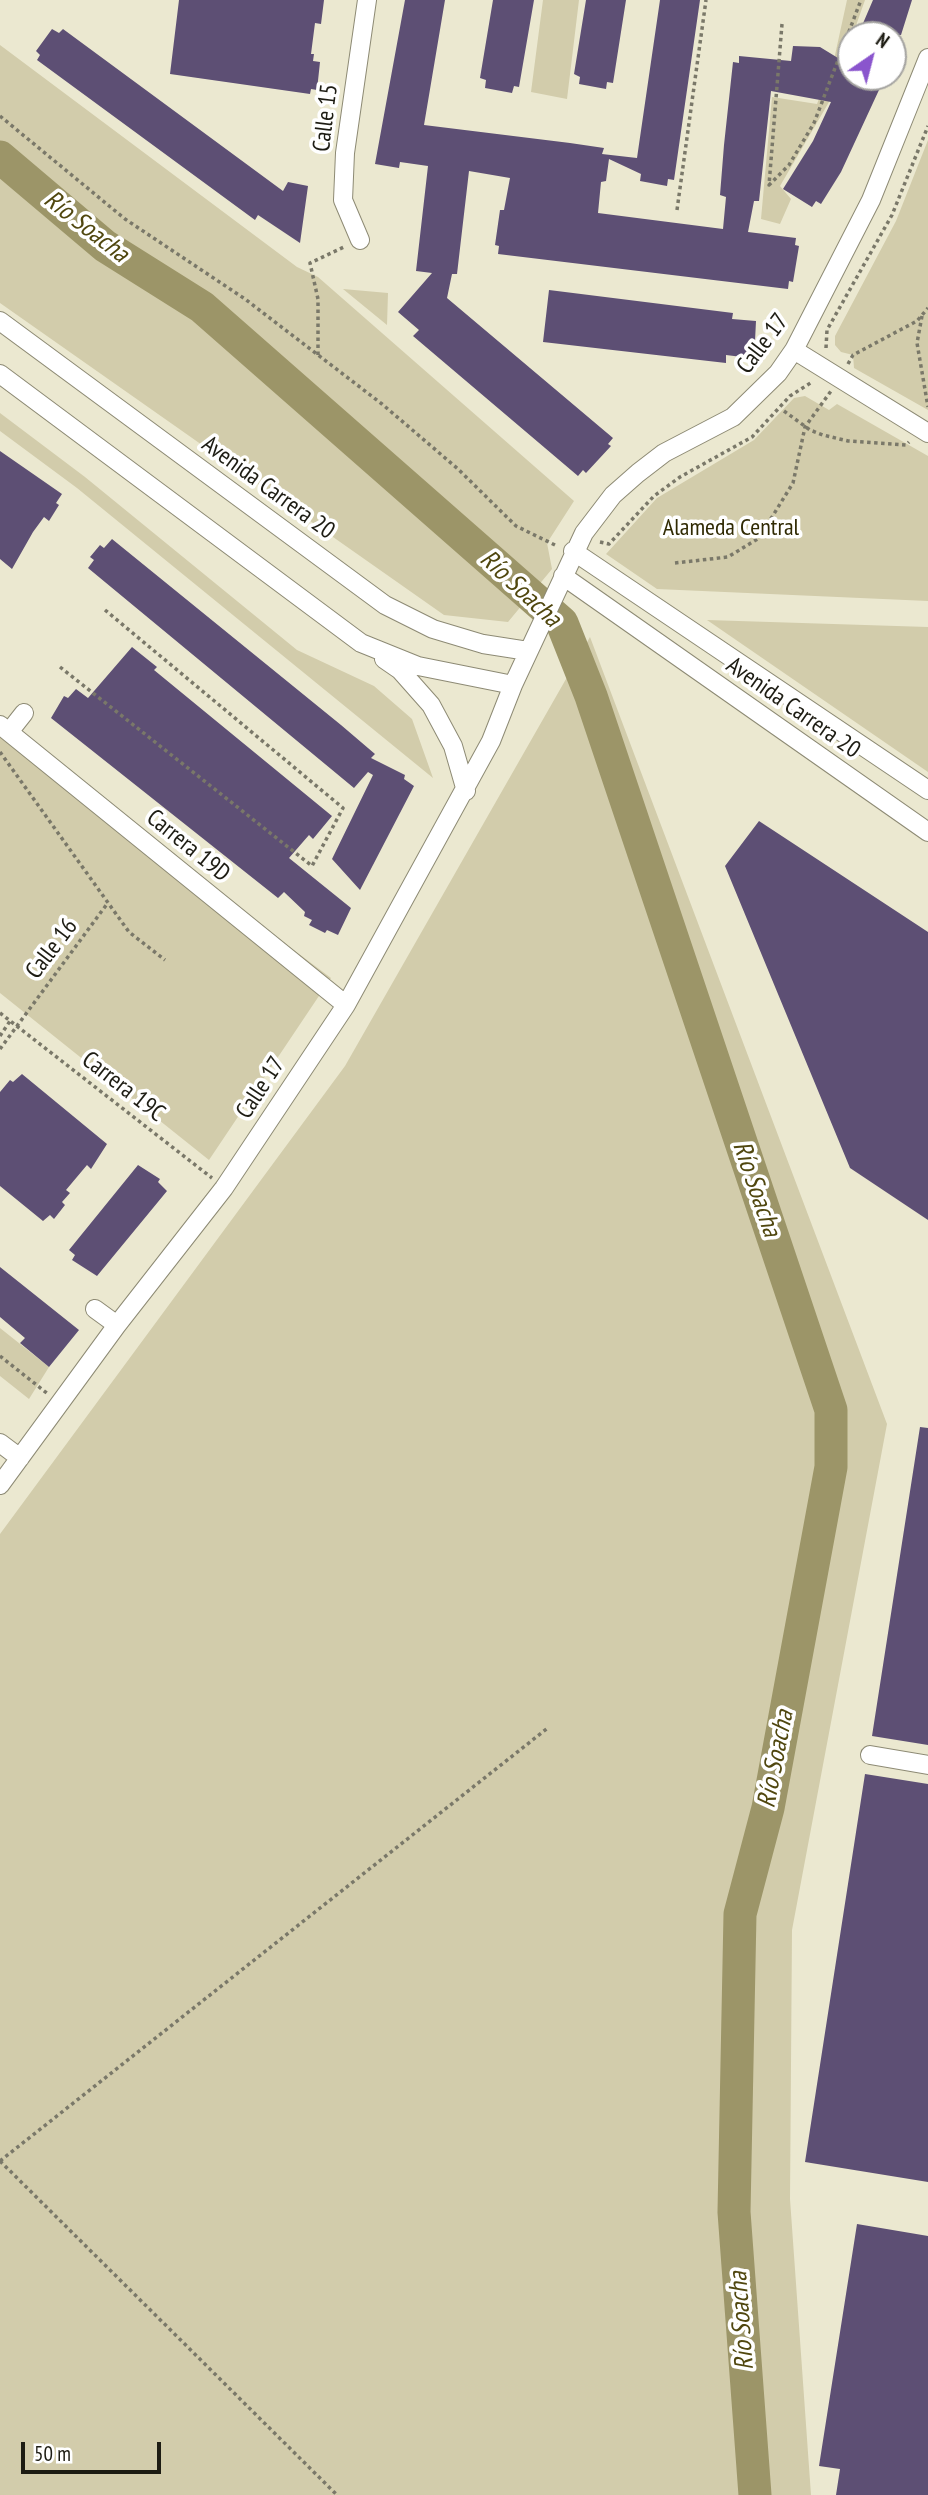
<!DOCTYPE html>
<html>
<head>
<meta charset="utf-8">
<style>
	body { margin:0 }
	#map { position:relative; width:928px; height:2495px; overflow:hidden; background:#ebe8d0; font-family:"PT Sans Narrow",sans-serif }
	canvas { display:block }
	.north { position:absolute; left:837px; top:21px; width:70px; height:70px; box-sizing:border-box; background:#fff; border:2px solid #a5a4a1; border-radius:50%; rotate:35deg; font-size:19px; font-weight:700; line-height:28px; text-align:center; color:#1d1c13 }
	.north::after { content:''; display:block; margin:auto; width:24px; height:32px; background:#8a55cd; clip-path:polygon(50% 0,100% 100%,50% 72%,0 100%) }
	.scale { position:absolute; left:21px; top:2442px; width:140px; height:32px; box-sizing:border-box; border:4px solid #1d1c13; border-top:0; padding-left:9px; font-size:21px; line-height:24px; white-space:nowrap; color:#1d1c13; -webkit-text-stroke:5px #fff; paint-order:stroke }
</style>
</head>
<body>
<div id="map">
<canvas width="928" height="2495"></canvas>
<div class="north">N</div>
<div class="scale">50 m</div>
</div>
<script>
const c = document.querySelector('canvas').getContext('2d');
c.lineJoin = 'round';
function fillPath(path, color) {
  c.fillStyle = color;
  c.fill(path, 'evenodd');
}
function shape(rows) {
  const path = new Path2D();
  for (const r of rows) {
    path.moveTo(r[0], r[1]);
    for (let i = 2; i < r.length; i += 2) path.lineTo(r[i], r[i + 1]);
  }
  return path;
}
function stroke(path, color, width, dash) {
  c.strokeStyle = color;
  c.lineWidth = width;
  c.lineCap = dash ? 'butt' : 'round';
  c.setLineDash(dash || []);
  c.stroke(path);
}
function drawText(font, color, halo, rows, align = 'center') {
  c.font = font + ' "PT Sans Narrow",sans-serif';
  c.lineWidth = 7;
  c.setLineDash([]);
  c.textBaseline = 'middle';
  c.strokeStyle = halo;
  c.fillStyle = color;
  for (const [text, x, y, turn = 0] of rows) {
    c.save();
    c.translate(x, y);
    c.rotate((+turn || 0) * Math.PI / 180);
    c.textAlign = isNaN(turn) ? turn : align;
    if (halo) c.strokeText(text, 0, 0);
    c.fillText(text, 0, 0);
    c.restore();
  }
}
const green = shape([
	[543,0,579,0,567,99,531,92],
	[847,0,865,0,829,102,780,186,791,199,780,224,761,219,772,97,817,104,835,55],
	[0,45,297,267,318,277,574,501,547,543,552,569,508,622,444,615,0,303],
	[928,140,928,410,854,368,853,355,841,352,835,345,835,336,896,221],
	[343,289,388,293,387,325],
	[805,396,829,410,837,404,928,456,928,601,657,589,606,554,657,498,754,440,794,398],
	[0,413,85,477,297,650,374,686,412,719,433,778,77,488,0,431],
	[707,620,928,627,928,772],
	[590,637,887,1424,792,1930,790,2199,811,2495,0,2495,0,1534,345,1066],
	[0,729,331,978,209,1160,0,993],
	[0,1328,49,1367,29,1399,0,1376]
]);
const river = shape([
	[0,157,105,246,202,307,562,623,591,696,831,1410,831,1467,768,1808,740,1914,734,2212,755,2495]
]);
const building = shape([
	[179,0,324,0,321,24,315,23,311,54,314,54,313,61,320,62,317,90,311,89,310,94,170,74],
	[405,0,445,0,424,125,570,143,604,148,602,154,637,158,660,0,700,0,674,180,668,179,667,186,640,181,641,174,609,159,606,181,601,182,598,213,723,229,726,197,720,195,724,145,733,62,739,63,739,56,791,61,793,46,820,47,851,66,851,77,885,77,841,172,821,204,816,201,812,207,783,189,813,141,831,102,771,91,759,201,754,201,748,232,796,238,795,245,799,246,793,282,789,281,788,289,498,254,499,246,495,245,500,210,504,210,510,178,469,171,457,274,452,274,447,298,613,438,608,444,611,446,586,473,583,470,578,476,413,336,419,330,398,312,432,273,416,271,428,166,400,162,399,168,375,164],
	[493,0,534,0,519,87,514,86,512,93,485,88,486,80,480,78],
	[586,0,626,0,613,83,607,82,606,89,579,84,580,77,574,74],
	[873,0,912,0,901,35,858,35],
	[52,29,59,33,63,29,283,191,288,182,308,186,300,243,258,215,255,220,37,60,40,55,36,51],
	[549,290,733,313,732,319,756,321,755,341,742,357,726,355,726,363,543,342],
	[0,451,62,494,56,503,59,505,49,521,44,517,33,532,12,569,0,559],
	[112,539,341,725,375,754,371,758,405,775,404,779,414,786,360,890,332,859,373,775,368,772,354,788,88,568,94,560,90,557,100,545,104,548],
	[132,647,157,667,154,670,332,816,313,839,309,835,289,858,351,908,338,935,327,930,325,933,309,925,312,920,304,916,305,912,284,892,278,898,51,718,64,696,68,698,76,689,88,698],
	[759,821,928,932,928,1220,850,1168,725,866],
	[22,1074,107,1144,91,1169,87,1165,66,1190,70,1193,62,1202,65,1205,54,1219,50,1215,43,1221,0,1186,0,1092,10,1080,13,1082],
	[138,1165,160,1179,158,1182,167,1191,97,1276,72,1260,75,1255,69,1250],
	[0,1267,79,1330,49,1367,20,1343,25,1338,0,1317],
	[920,1427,928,1428,928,1745,872,1736],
	[865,1774,928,1784,928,2182,805,2162],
	[857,2224,928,2236,928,2495,836,2495,840,2469,819,2466]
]);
const path = shape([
	[782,24,769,185,789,165,814,123,861,0],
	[0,116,125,219,245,299,382,404,458,469,516,526,557,546],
	[677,210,706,0],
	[922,316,917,343,928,407],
	[826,348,827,330,892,215,928,126],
	[318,355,318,299,310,263,344,247],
	[848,364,853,355,917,321,928,308],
	[784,411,810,430,823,435,848,441,906,445,909,442],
	[600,542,609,544,654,496,680,477,752,437,790,396,812,382],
	[675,563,728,557,759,538,793,483,805,427,831,391],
	[60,667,312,866,343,808,105,610],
	[0,752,129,932,165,960],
	[0,1013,212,1178],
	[0,1036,10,1021],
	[0,1049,107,904],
	[0,1356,48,1394],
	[0,2161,549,1727],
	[0,2161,337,2495]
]);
const minor = shape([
	[360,240,343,200,345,153,367,0],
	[0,321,385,605,433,629,483,644,528,651],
	[794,350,928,433],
	[0,374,361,643,418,666,513,685],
	[573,551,928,790],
	[563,576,928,832],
	[384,659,400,670,431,705,453,746,466,791],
	[0,725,346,1005],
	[9,732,24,713],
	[95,1309,117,1325],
	[0,1443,20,1458],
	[0,1485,117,1325,224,1188,346,1005,491,741,513,685,584,533,613,495,638,473,664,453,733,417,778,373,794,350,871,200,928,58],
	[870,1755,928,1765]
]);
const streetNames = [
	["Calle 15",326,118,-83],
	["Calle 17",763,344,-53],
	["Avenida Carrera 20",268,488,36],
	["Avenida Carrera 20",793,708,35],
	["Carrera 19D",188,846,39],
	["Calle 16",52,949,-53],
	["Carrera 19C",123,1087,38],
	["Calle 17",261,1088,-57]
];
const parkNames = [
	["Alameda Central",731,528]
];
const waterNames = [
	["Río Soacha",86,227,38],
	["Río Soacha",520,589,43],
	["Río Soacha",756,1189,71],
	["Río Soacha",776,1759,-79],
	["Río Soacha",742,2321,-94]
];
fillPath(green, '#d2ccab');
stroke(river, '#9c9568', 33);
fillPath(building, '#5d4f74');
stroke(minor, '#8d8a74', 20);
stroke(path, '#7a7869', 3.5, [3.5, 3.5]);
stroke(minor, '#fff', 18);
drawText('24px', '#1d1c13', '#fff', streetNames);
drawText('24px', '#302a03', '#fff', parkNames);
drawText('italic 26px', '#50470f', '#fff', waterNames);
</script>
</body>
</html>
